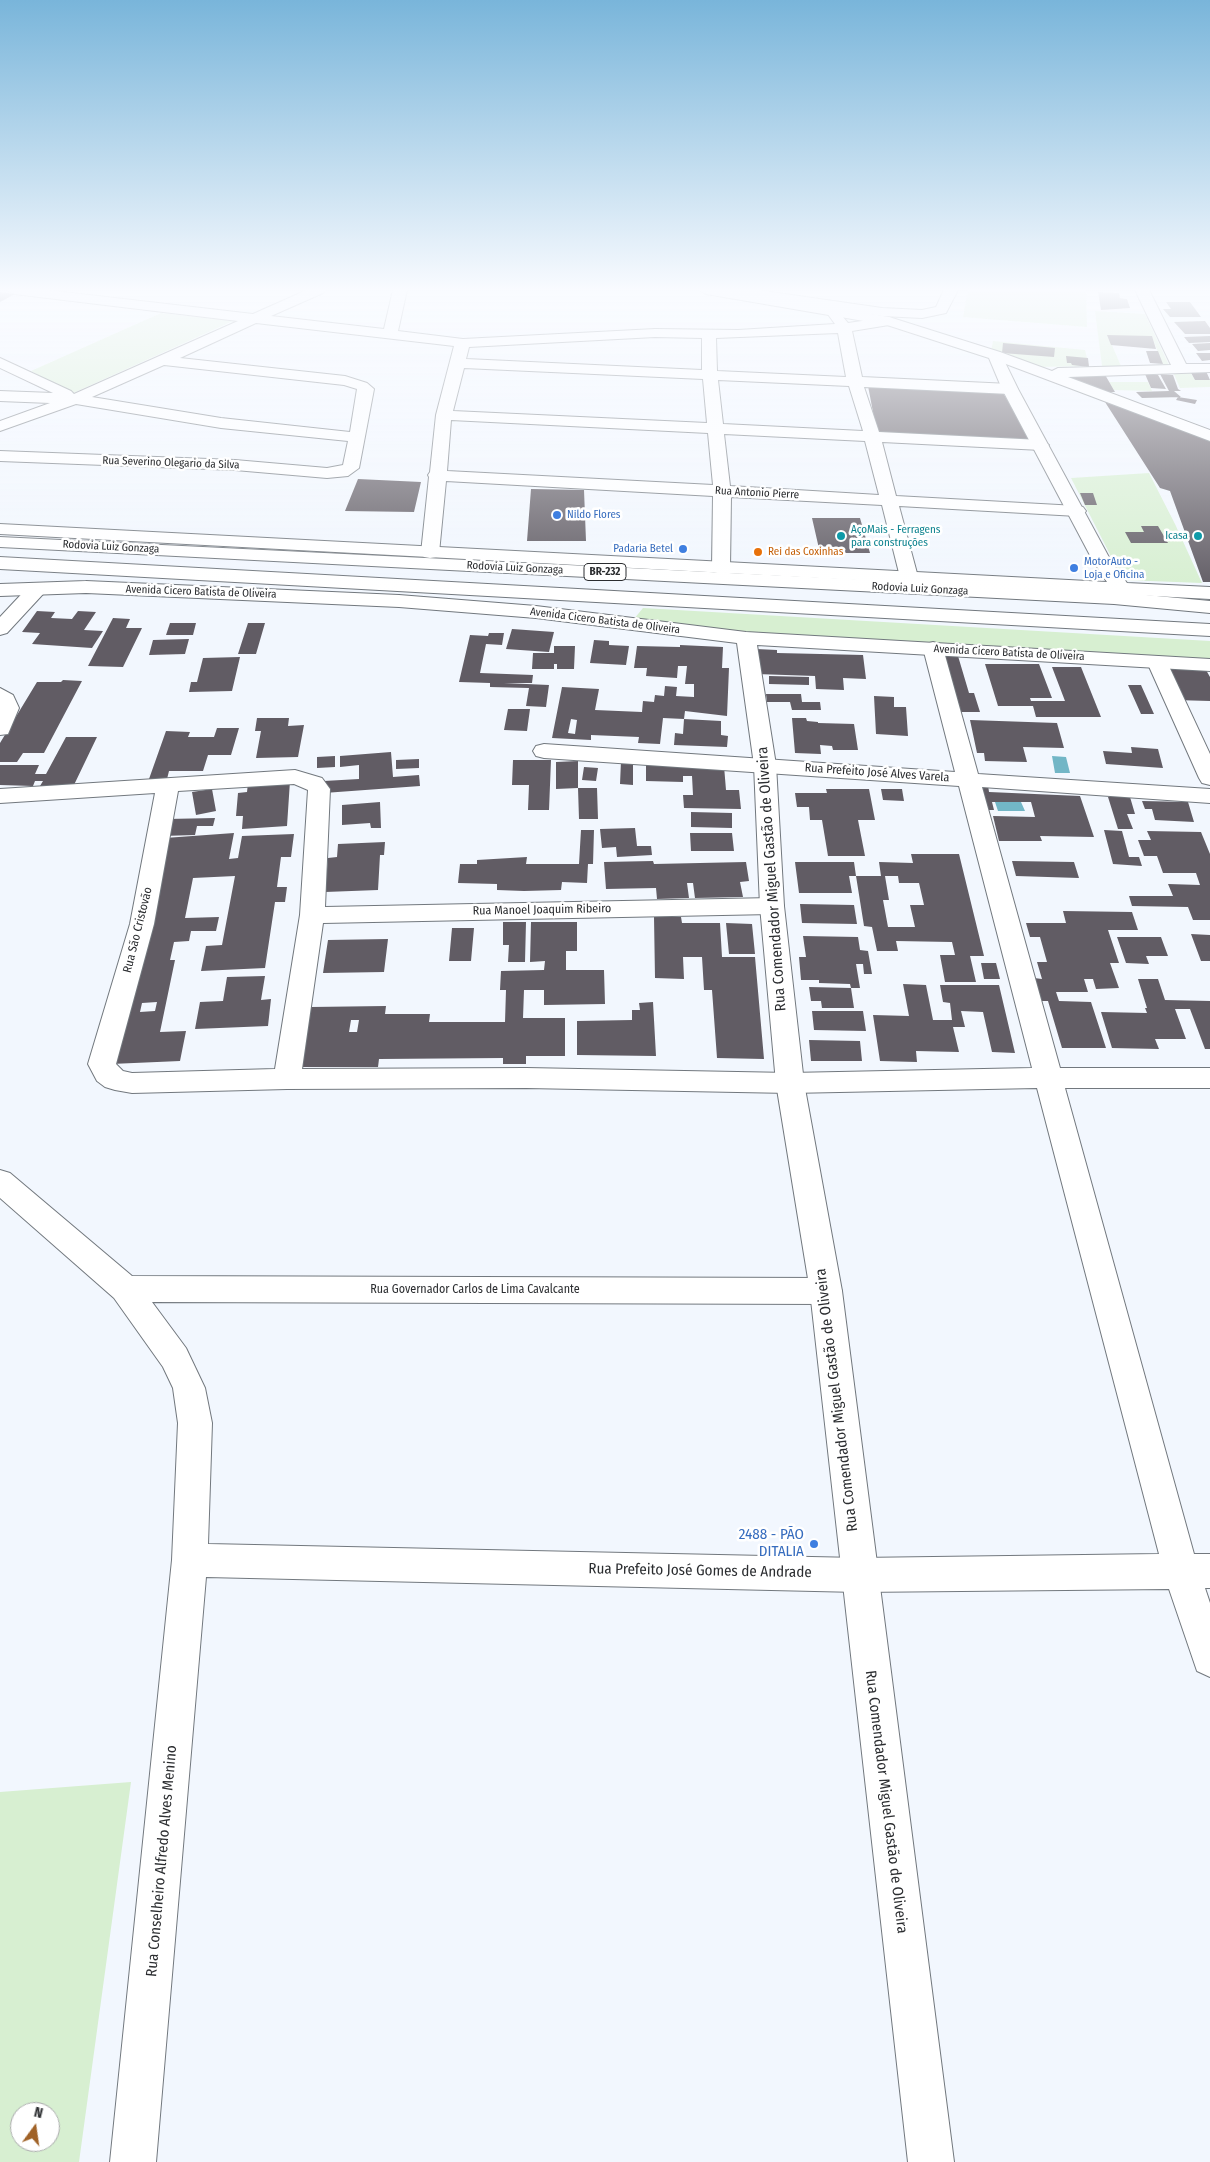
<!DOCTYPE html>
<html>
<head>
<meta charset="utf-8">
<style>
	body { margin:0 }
	#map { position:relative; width:1210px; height:2162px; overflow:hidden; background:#f2f7fe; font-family:"Fira Sans Condensed",sans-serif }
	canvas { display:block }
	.north { position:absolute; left:10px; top:2102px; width:50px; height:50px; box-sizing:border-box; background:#fff; border:1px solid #aaabac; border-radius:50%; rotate:14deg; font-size:14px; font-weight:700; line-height:20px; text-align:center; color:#2b2d30 }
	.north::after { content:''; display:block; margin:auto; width:18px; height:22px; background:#a06227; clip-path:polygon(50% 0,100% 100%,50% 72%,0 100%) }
</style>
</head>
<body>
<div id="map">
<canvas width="1210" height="2162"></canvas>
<div class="north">N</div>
</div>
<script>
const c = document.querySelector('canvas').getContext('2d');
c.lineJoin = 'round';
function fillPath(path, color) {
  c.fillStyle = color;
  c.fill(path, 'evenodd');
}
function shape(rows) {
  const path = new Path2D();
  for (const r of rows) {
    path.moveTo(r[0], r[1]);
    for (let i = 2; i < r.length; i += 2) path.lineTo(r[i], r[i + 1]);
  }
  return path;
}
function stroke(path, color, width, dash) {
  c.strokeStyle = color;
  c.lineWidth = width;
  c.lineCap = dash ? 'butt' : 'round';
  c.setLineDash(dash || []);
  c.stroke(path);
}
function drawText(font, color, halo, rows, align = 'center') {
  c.font = font + ' "Fira Sans Condensed",sans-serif';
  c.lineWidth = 5;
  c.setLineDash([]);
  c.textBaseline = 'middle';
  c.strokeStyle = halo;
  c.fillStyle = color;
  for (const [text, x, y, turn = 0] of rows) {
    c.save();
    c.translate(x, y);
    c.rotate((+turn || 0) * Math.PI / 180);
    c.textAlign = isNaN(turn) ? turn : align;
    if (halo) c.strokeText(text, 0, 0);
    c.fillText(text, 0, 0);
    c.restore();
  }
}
const green = shape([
	[968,290,1086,290,1087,327,963,317],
	[1095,311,1145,314,1169,365,1163,365,1152,337,1108,336,1121,366,1102,366],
	[161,313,233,321,71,394,31,371],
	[993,341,1085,350,1089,366,1037,367,991,351],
	[1173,372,1190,372,1195,380,1210,380,1210,387,1180,388],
	[1109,382,1148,382,1152,391,1114,390],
	[1149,473,1175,524,1202,583,1123,580,1071,478],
	[643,608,1210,641,1210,659,811,636,751,636,629,625],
	[131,1782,79,2162,0,2162,0,1792],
	[20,2112,50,2112,50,2142,20,2142]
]);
const water = shape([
	[1052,756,1066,757,1070,773,1055,773],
	[995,802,1021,802,1025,811,998,811]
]);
const building = shape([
	[0,292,15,294,0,302],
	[1098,292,1119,293,1120,298,1127,299,1130,308,1101,310],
	[1166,302,1190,302,1201,317,1170,317,1163,309,1171,309],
	[1205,321,1210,328,1210,334,1185,334,1174,322],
	[1107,335,1152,336,1156,349,1111,345],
	[1210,336,1210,342,1189,343,1184,337],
	[1003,343,1055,348,1054,357,1002,353],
	[1210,343,1210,350,1198,351,1192,344],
	[1146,351,1158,351,1163,364,1150,363],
	[1196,353,1210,353,1210,360,1202,361],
	[1066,356,1088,358,1089,367,1072,365,1071,363,1067,363],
	[1190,371,1206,371,1210,380,1195,380],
	[1104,373,1115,392,1109,392,1065,376],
	[1145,374,1158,375,1166,389,1151,388],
	[1160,374,1173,375,1178,389,1181,391,1174,391,1181,397,1142,398,1136,392,1169,391],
	[868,386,1002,391,1031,440,877,433],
	[1178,397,1197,400,1195,404,1176,400],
	[1105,402,1210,440,1210,582,1203,582,1170,491,1160,488],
	[358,479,421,482,414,512,345,511],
	[531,489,584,490,586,541,527,541],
	[1080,493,1093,493,1097,505,1085,505],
	[812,518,860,518,870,553,820,553],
	[1141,526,1158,526,1168,543,1131,543,1125,532,1144,532],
	[37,611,55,612,51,618,72,619,78,611,96,612,84,630,103,631,92,648,32,644,40,633,22,632],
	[113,618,130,619,126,628,142,628,123,667,88,666],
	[170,623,196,623,193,635,166,635],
	[248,623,265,623,256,654,238,654],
	[512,629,554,632,549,652,506,649],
	[489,633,504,633,502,645,486,644,480,673,533,675,532,683,504,683,549,685,546,707,526,706,529,688,490,687,490,683,459,682,470,635,488,636],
	[189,639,185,654,149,655,153,640],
	[594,640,609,641,609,645,629,646,626,665,590,663],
	[680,645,723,647,722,668,729,668,727,716,685,711,684,719,663,718,660,744,638,743,639,737,591,735,591,740,552,738,562,687,599,689,595,710,642,712,643,701,654,702,655,695,664,696,665,686,677,687,676,696,694,697,694,684,685,684,687,666,678,666,677,678,646,676,647,668,634,668,637,646,680,647],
	[571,719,577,720,575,734,568,733],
	[554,646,575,646,574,669,557,669,557,664,554,664,554,669,532,669,533,653,554,653],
	[756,649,777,650,777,653,863,655,866,679,843,678,844,690,816,689,815,676,756,674],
	[939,656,958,656,969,693,974,693,980,712,956,712],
	[240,657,232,691,189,692,191,682,197,682,203,658],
	[985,664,1039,664,1052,698,1030,698,1031,701,1065,701,1052,667,1081,667,1101,717,1036,717,1033,706,998,706],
	[1165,669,1206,670,1210,677,1210,701,1175,700],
	[769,676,809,677,809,685,769,684],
	[63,680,82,681,44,753,23,753,17,762,0,762,0,743,37,682,61,682],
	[1128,685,1141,685,1154,714,1141,714],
	[766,694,801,694,802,702,820,702,821,710,792,710,790,702,767,702],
	[874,696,894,697,894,707,906,707,908,736,876,734],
	[508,709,530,709,527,731,504,730],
	[257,718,289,718,288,726,304,725,298,757,256,758,261,731,255,731],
	[792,718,806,718,807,721,818,722,818,723,854,724,858,750,833,750,832,746,820,745,821,754,795,753],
	[684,719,721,721,721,735,728,736,727,747,674,745,675,733,683,734],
	[970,720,1057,723,1064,748,1023,747,1027,762,985,761,984,753,977,753],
	[217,728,239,728,231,755,208,755,203,771,169,771,167,779,149,779,166,731,190,732,188,737,214,737],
	[66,737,97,737,73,787,40,786,43,781,35,781,33,786,0,785,0,765,39,765,35,774,46,774],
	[1131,747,1158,749,1163,768,1106,764,1103,751,1132,753],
	[391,752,393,777,419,775,420,786,324,793,324,781,359,779,359,765,340,767,340,756],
	[335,756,335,767,317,768,317,757],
	[419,759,419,768,396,769,396,760],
	[513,760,551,760,549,810,528,810,529,785,512,785],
	[578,761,578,788,556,789,556,762],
	[621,761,633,761,633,785,620,784],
	[646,765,724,766,726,790,739,790,741,809,684,808,683,795,693,795,692,776,683,776,683,782,646,781],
	[584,767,598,768,596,781,582,780],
	[290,781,287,826,242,829,243,816,236,816,238,793,247,792,248,783],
	[976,785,988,785,989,792,1080,796,1094,837,1040,836,1042,841,999,841,993,816,1035,817,1031,802,992,802,994,810,983,810],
	[578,788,597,788,598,819,579,819],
	[212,789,216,811,196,815,192,792],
	[826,789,869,789,875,820,858,820,865,856,828,856,822,820,810,820,809,807,797,807,795,793,827,793],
	[881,789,902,789,904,801,883,800],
	[1108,797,1130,797,1135,814,1127,814,1133,829,1118,829],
	[1142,801,1188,802,1194,822,1155,820,1152,809,1145,809],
	[380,802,381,828,371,828,370,823,342,825,342,805],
	[691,812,732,813,732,828,691,827],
	[215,818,213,826,197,826,195,835,162,836,167,819],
	[635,828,637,846,651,846,652,855,617,857,616,847,602,848,600,829],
	[581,830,594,830,593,864,588,864,587,883,562,882,561,890,524,891,497,890,497,884,458,883,460,864,477,864,477,860,527,857,526,864,579,864],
	[1104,830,1122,831,1129,857,1139,857,1142,866,1113,864],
	[1147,831,1201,832,1210,854,1210,920,1193,920,1188,907,1132,906,1129,896,1173,896,1168,884,1200,885,1196,873,1163,873,1157,856,1144,856,1138,840,1151,840],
	[234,833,229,859,238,858,242,836,294,834,291,857,281,857,277,887,287,887,285,902,275,902,265,968,201,971,206,946,222,945,235,876,193,878,185,918,219,917,216,931,191,931,189,941,174,942,170,960,175,960,160,1032,186,1031,180,1061,111,1064,165,838],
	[157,1002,155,1011,140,1012,142,1003],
	[690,833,732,833,734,851,691,851],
	[385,842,384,855,380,855,378,890,325,892,328,858,337,857,338,844],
	[911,854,959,854,984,956,970,956,976,982,945,982,940,955,955,955,952,942,896,941,898,951,877,951,872,927,864,926,856,876,881,876,879,862,913,863],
	[885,876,898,876,899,883,919,883,924,905,910,905,915,927,888,927,883,900,889,900],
	[653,861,654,864,746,862,749,881,740,882,743,897,695,898,693,883,687,883,689,898,657,899,656,888,606,889,604,862],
	[1012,861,1074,862,1079,878,1016,876],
	[795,862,854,862,856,876,849,876,852,893,799,893],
	[800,904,854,905,857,924,802,923],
	[1063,911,1132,912,1138,930,1108,930,1119,963,1110,963,1119,988,1096,989,1093,979,1084,979,1088,992,1056,992,1059,1001,1091,1002,1106,1048,1062,1048,1048,1001,1041,1001,1034,978,1042,979,1037,962,1047,962,1040,937,1030,937,1026,923,1066,923],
	[654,917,681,917,682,923,720,923,722,957,755,957,764,1059,717,1058,712,990,704,990,702,957,683,957,684,979,655,978],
	[503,922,526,922,525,962,508,962,509,945,503,945],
	[531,922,577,922,577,951,566,951,566,970,604,970,605,1004,544,1005,544,990,524,990,523,1018,565,1018,565,1056,526,1056,526,1064,503,1064,503,1058,379,1059,378,1067,300,1067,311,1007,386,1006,385,1014,430,1014,429,1022,505,1022,506,990,500,990,501,971,544,970,545,961,530,962],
	[351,1020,359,1020,357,1032,349,1032],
	[726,923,752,924,755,954,729,954],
	[452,928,474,928,471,961,449,961],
	[1191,934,1210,935,1210,961,1201,961],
	[803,936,858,937,860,950,868,951,872,974,864,974,863,964,856,964,860,988,851,988,850,984,819,983,819,980,801,980,799,957,806,957],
	[1117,937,1161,937,1168,956,1146,956,1149,964,1126,963],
	[388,939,384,972,323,973,328,940],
	[981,963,996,963,1000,979,984,979],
	[265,976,261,1000,271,999,268,1026,195,1029,200,1002,223,1001,227,977],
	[1138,979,1158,979,1165,1000,1210,1001,1210,1049,1205,1049,1190,1009,1175,1009,1186,1039,1155,1039,1159,1049,1112,1048,1101,1012,1147,1013,1145,1008,1147,1008],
	[903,984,926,985,933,1020,952,1020,950,1003,943,1002,940,985,999,985,1015,1053,992,1052,983,1012,961,1011,965,1027,953,1027,959,1052,916,1051,917,1062,880,1061,873,1015,909,1016],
	[809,987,851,988,854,1008,822,1008,821,1001,811,1001],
	[653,1002,656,1056,577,1055,577,1021,632,1020,632,1010,640,1010,639,1003],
	[812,1011,863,1011,866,1031,814,1030],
	[809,1040,860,1041,862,1061,811,1061]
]);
const street = shape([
	[7,290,46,290,253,314,307,290,325,290,323,293,271,316,384,329,393,290,407,290,398,331,463,339,655,329,738,330,835,324,827,313,833,309,731,294,724,290,757,290,882,308,922,310,936,307,944,290,958,290,946,313,922,318,882,316,837,310,848,323,889,317,896,321,889,325,852,331,862,377,1010,384,1018,389,1010,394,864,387,879,432,1041,440,1049,445,1041,450,882,442,896,496,1077,506,1083,507,1086,511,1083,515,1077,516,899,506,918,577,916,581,909,583,902,581,900,577,882,505,731,497,730,568,728,572,721,574,714,572,712,568,713,496,446,481,439,553,436,557,430,558,424,557,421,553,429,477,428,475,430,472,436,415,454,346,256,323,180,358,345,376,367,383,374,389,359,468,348,476,327,478,235,470,0,461,0,451,235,460,327,468,343,465,348,441,221,428,76,404,0,431,0,421,50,403,0,401,0,391,53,393,0,368,0,358,71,391,74,394,238,321,14,294,7,290],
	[838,333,846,377,717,371,716,338,838,333],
	[655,337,702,338,702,370,466,359,469,347,655,337],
	[164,365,344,385,357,389,350,432,221,418,92,397,164,365],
	[464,368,703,379,707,423,453,411,464,368],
	[718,380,849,386,863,431,723,424,718,380],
	[451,420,708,433,713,485,447,471,451,420],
	[724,434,865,441,879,495,730,486,724,434],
	[1135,290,1149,290,1186,364,1210,364,1210,372,1068,377,1210,430,1210,441,990,358,988,355,990,352,1000,352,1052,371,1058,368,1171,365,1135,290],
	[37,583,44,585,46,589,44,593,7,633,0,635,0,617,30,585,37,583],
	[933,642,940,644,943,648,978,774,1210,789,1210,803,982,787,1060,1068,1210,1068,1210,1088,1065,1088,1194,1554,1210,1554,1210,1588,1205,1588,1210,1603,1210,1677,1197,1671,1169,1589,858,1592,206,1577,156,2162,110,2162,172,1560,178,1423,173,1388,163,1367,114,1298,0,1198,0,1170,10,1173,132,1276,826,1278,837,1282,842,1291,837,1300,826,1304,152,1302,186,1348,205,1388,212,1423,208,1544,858,1558,1159,1554,1037,1088,790,1093,526,1088,287,1089,132,1093,115,1090,105,1087,97,1081,88,1064,130,924,155,793,0,803,0,789,295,770,322,778,330,789,325,907,772,898,781,900,784,906,781,912,772,914,323,923,302,1069,526,1068,790,1073,1032,1068,959,786,544,758,536,756,533,751,536,746,544,744,955,772,923,648,926,644,933,642],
	[294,784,308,790,300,915,275,1069,132,1073,123,1071,116,1064,154,924,178,791,294,784],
	[1157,656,1164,658,1167,662,1210,754,1210,785,1202,783,1199,778,1147,662,1150,658,1157,656],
	[0,688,13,695,19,708,8,734,0,735,0,688]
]);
const secondary = shape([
	[699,290,728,290,889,317,1000,352,1018,389,1111,561,1127,583,1210,587,1210,599,0,534,0,524,1107,582,1093,561,1002,389,989,358,887,325,706,294,699,290],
	[86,581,399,595,536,606,746,632,1210,659,1210,671,757,645,776,765,784,906,804,1083,842,1291,954,2162,908,2162,810,1291,776,1083,760,906,754,765,737,643,536,618,399,607,86,593,0,596,0,584,86,581]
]);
const highway = shape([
	[0,537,1114,592,1210,601,1210,613,1114,604,0,547,0,537],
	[0,557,1210,624,1210,636,0,569,0,557]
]);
const markers = [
	[557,515,5,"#3f7fe0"],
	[841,536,5,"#0f9aa8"],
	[1198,536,5,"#0f9aa8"],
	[683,549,5,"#3f7fe0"],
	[758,552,5,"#e8710a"],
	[1074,568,5,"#3f7fe0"],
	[814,1544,5,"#3f7fe0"]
];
const farStreetnames = [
	["Rua Severino Olegario da Silva",171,463,2],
	["Rua Antonio Pierre",757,493,3],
	["Rodovia Luiz Gonzaga",111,547,3],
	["Rodovia Luiz Gonzaga",515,568,3],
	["Rodovia Luiz Gonzaga",920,589,3],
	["Avenida Cicero Batista de Oliveira",201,592,2],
	["Avenida Cicero Batista de Oliveira",605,621,7],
	["Avenida Cicero Batista de Oliveira",1009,653,3]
];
const farShopnames = [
	["Nildo Flores",567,515],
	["Padaria Betel",673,549,"right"],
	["MotorAuto -",1084,562],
	["Loja e Oficina",1084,575]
];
const farCulturenames = [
	["AçoMais - Ferragens",851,530],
	["para construções",851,543],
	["Icasa",1188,536,"right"]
];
const farFoodnames = [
	["Rei das Coxinhas",768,552]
];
const shields = [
	[605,572,42]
];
const shieldNames = [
	["BR-232",605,572]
];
const streetNames = [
	["Rua Prefeito José Alves Varela",877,773,4],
	["Rua Manoel Joaquim Ribeiro",542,910,-1],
	["Rua São Cristovão",138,930,-76],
	["Rua Governador Carlos de Lima Cavalcante",475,1290]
];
const nearStreetnames = [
	["Rua Comendador Miguel Gastão de Oliveira",772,879,-94],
	["Rua Comendador Miguel Gastão de Oliveira",837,1400,-97],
	["Rua Prefeito José Gomes de Andrade",700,1571,1],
	["Rua Comendador Miguel Gastão de Oliveira",886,1802,83],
	["Rua Conselheiro Alfredo Alves Menino",162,1861,-85]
];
const nearShopnames = [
	["2488 - PÃO",804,1535],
	["DITALIA",804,1552]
];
fillPath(green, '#d7efd1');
fillPath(water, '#72b6c6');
fillPath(building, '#615c64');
stroke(street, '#72787e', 2);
stroke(secondary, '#72787e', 2);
stroke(highway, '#72787e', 2);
fillPath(street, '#fff');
fillPath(secondary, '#fff');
fillPath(highway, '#fff');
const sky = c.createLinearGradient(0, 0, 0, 592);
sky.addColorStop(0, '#79b5da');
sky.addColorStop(0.49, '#f9fbff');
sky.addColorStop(1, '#f9fbff00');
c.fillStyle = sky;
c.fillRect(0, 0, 1210, 592);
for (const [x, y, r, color] of markers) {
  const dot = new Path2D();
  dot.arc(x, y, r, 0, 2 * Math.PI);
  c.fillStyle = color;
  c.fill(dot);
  stroke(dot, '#fff', 2);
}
drawText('11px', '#2b2d30', '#fff', farStreetnames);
drawText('11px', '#366cbe', '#fff', farShopnames, 'left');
drawText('11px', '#0d838f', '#fff', farCulturenames, 'left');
drawText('11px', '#c56008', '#fff', farFoodnames, 'left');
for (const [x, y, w] of shields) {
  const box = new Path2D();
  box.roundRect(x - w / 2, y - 8.5, w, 17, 4);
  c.fillStyle = '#fff';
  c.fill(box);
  stroke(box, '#2b2d30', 1);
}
drawText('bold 11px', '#2b2d30', null, shieldNames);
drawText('12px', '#2b2d30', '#fff', streetNames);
drawText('15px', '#2b2d30', '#fff', nearStreetnames);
drawText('15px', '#366cbe', '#fff', nearShopnames, 'right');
</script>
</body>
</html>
